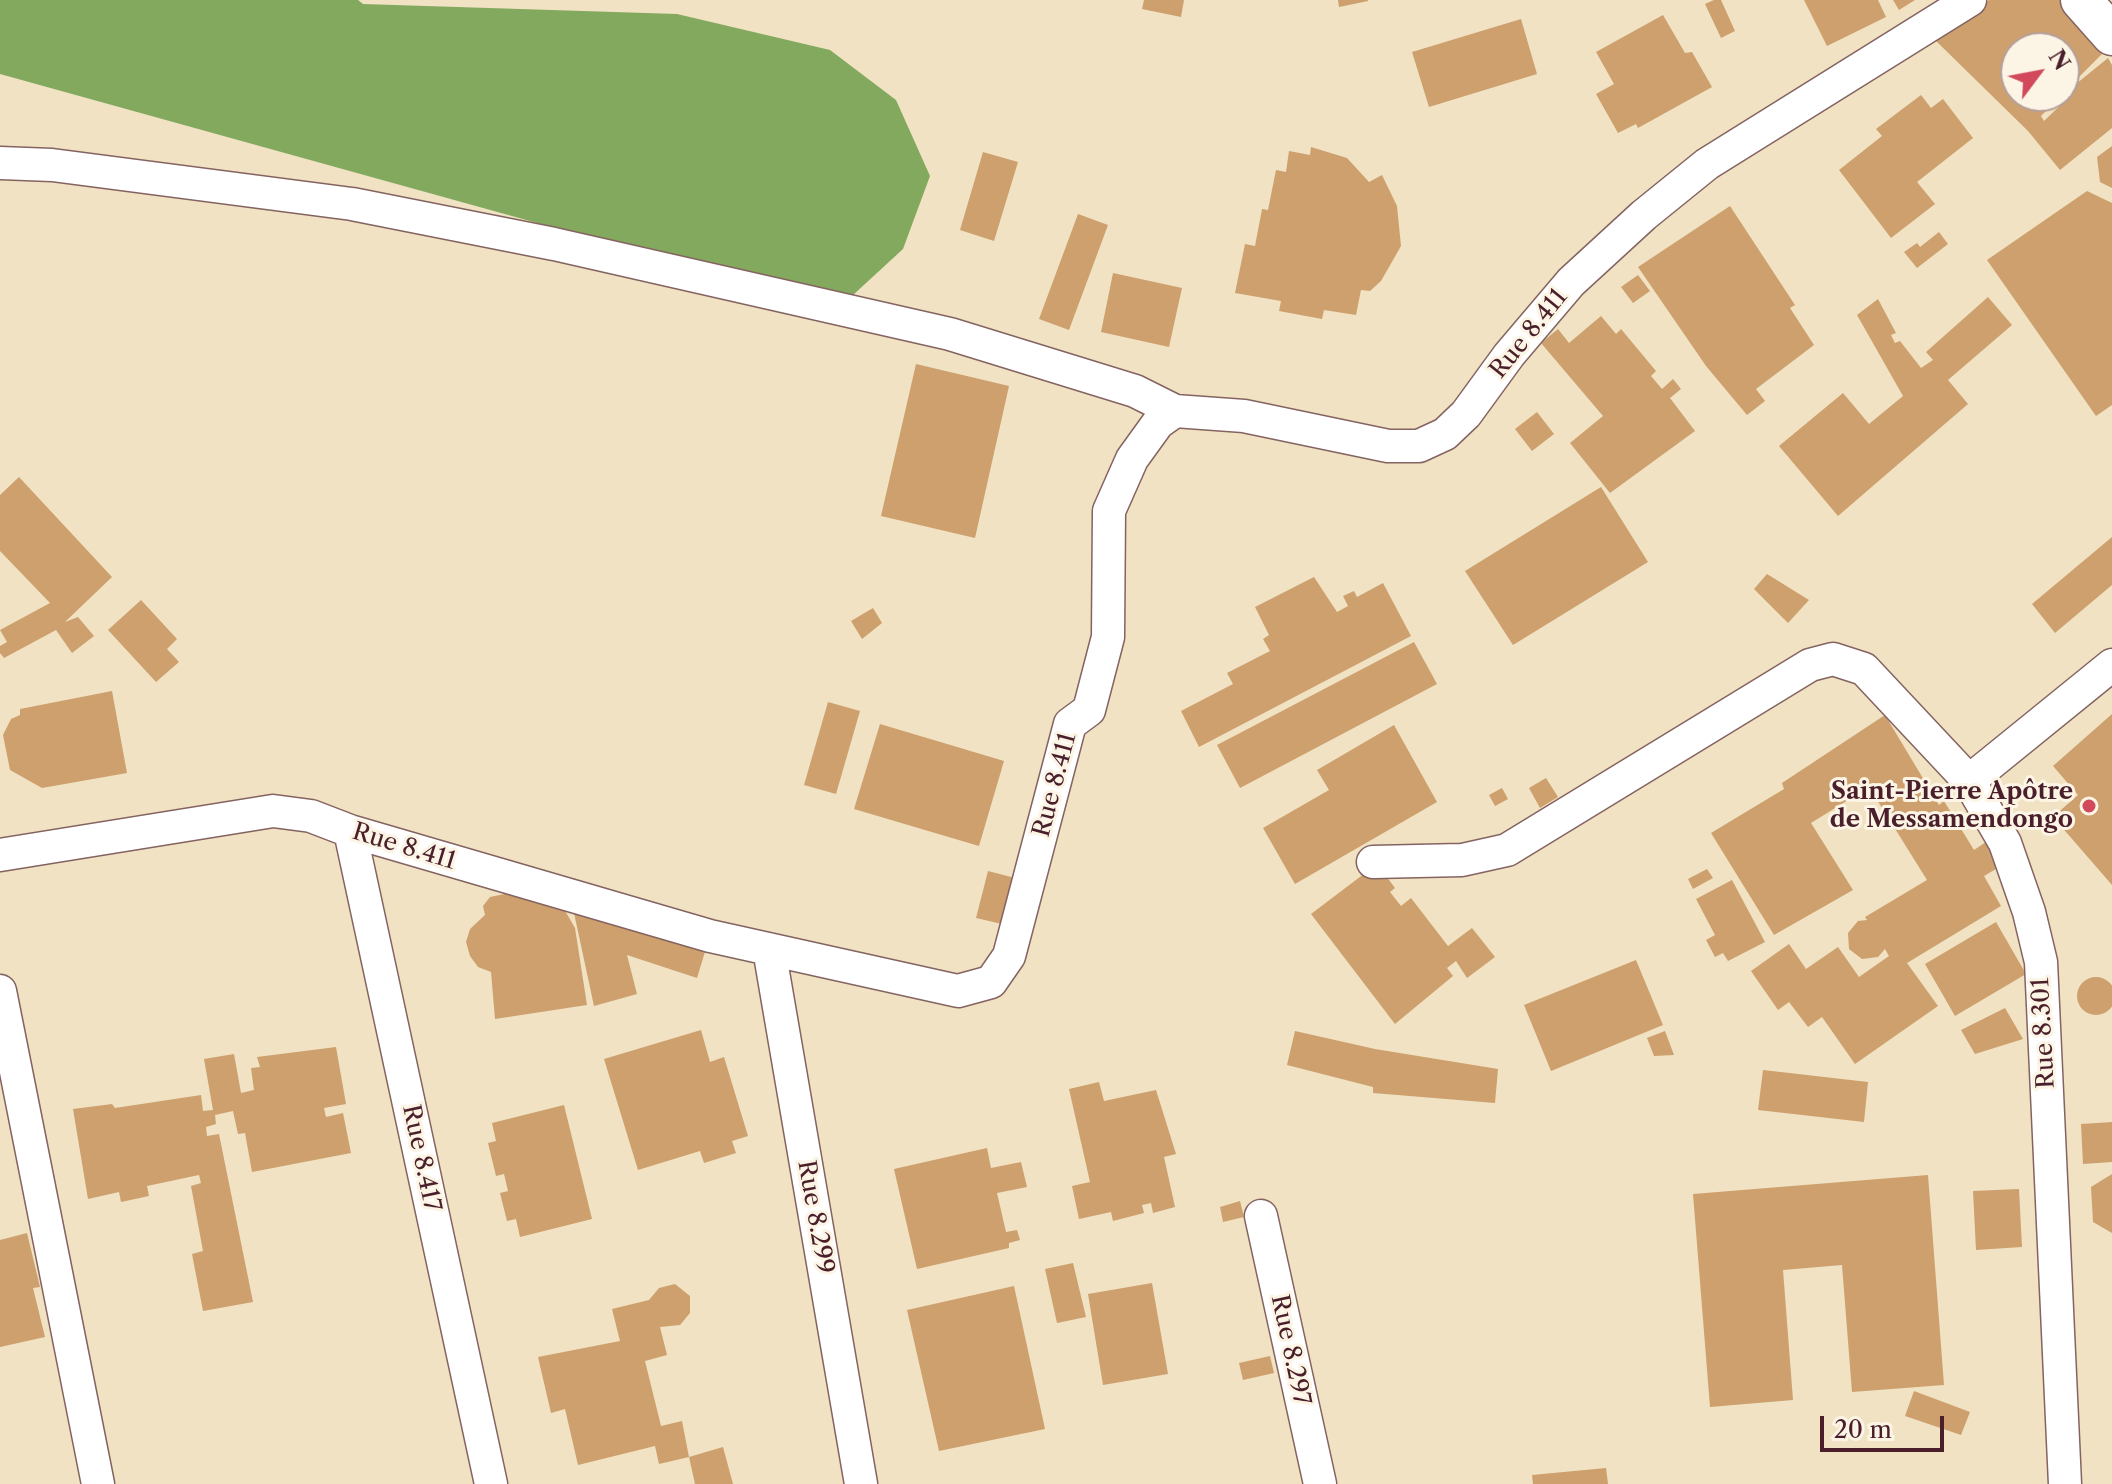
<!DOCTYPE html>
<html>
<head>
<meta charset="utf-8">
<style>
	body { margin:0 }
	#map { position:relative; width:2112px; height:1484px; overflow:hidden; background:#f0e2c3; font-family:"Libre Caslon Text",serif }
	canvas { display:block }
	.north { position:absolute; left:2000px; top:32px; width:80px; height:80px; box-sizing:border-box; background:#fcf5e5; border:2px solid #b59f9b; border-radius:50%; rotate:58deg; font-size:22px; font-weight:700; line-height:32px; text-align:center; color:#4a1f2b }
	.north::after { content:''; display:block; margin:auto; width:28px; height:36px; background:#d1495b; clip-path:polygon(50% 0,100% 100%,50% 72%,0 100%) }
	.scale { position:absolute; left:1820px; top:1416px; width:124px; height:36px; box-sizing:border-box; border:4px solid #4a1f2b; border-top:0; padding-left:10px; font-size:24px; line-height:28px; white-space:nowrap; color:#4a1f2b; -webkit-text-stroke:6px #fcf5e5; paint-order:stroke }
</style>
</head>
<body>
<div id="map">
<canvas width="2112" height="1484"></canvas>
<div class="north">N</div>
<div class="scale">20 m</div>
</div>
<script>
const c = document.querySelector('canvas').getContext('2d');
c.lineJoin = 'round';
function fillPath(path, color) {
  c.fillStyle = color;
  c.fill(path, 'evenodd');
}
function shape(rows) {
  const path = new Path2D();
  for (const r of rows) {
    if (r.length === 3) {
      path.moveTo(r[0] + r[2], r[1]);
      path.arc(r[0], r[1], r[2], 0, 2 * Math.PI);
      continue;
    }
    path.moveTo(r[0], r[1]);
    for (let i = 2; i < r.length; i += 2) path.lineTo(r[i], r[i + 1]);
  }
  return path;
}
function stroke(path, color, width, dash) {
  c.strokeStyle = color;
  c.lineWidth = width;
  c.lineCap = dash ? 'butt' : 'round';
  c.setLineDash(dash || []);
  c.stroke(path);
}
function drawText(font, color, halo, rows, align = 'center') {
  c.font = font + ' "Libre Caslon Text",serif';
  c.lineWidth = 6;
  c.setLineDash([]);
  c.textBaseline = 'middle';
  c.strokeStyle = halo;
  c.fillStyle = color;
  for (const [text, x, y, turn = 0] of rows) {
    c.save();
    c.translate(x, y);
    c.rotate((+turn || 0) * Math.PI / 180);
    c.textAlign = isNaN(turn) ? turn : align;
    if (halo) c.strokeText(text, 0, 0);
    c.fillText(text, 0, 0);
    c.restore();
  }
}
const forest = shape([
	[0,0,358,0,363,4,677,14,830,50,896,100,930,176,903,249,840,307,0,74]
]);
const building = shape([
	[1144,0,1184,0,1181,17,1142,9],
	[1338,0,1368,0,1368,1,1339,7],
	[1714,0,1721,0,1735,31,1721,38,1705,4],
	[1804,0,1878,0,1886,17,1827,46],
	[1893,0,1915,0,1899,10],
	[1989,0,2072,0,2112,44,2064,92,2064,48,2016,48,2016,96,2061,96,2041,116,2044,121,2074,92,2071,88,2108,58,2112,65,2112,128,2060,170,2028,131,1935,40],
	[1663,15,1685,53,1692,52,1712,87,1638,128,1636,124,1618,133,1596,94,1614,84,1596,52],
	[1521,19,1537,74,1429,107,1412,52],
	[1921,95,1931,108,1943,99,1973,138,1917,182,1935,204,1891,238,1839,170,1882,136,1876,129],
	[2112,146,2112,188,2100,182,2097,157],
	[1311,147,1347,158,1369,182,1382,175,1397,206,1401,246,1381,281,1370,291,1361,290,1356,315,1324,310,1322,319,1279,311,1281,301,1235,293,1245,244,1255,246,1262,209,1268,210,1276,170,1286,172,1289,151,1310,155],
	[983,152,1018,162,994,241,960,230],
	[2087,191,2112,203,2112,405,2096,416,1987,260],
	[1730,206,1795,305,1790,308,1814,345,1756,389,1765,401,1747,415,1706,366,1638,267],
	[1078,214,1108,225,1069,330,1039,319],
	[1939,232,1948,244,1917,268,1904,252,1917,243,1920,247],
	[1113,273,1182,288,1169,347,1101,332],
	[1638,275,1650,291,1633,303,1621,287],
	[1988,297,2012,325,1948,380,1968,404,1838,516,1779,446,1843,393,1869,424,1903,396,1857,315,1878,299,1896,333,1891,335,1895,343,1900,341,1921,368,1933,360,1926,352],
	[1601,316,1616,334,1621,329,1656,371,1651,376,1662,389,1673,379,1681,389,1670,398,1695,431,1610,493,1570,443,1603,416,1541,343,1558,329,1569,343],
	[916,364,1009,386,975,538,881,516],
	[1537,412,1554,434,1532,451,1515,429],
	[19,477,112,577,65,622,78,617,94,636,72,653,56,630,4,658,0,653,0,646,7,642,0,630,50,603,0,551,0,495],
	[1601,487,1648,562,1513,645,1465,571],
	[2112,537,2112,585,2055,633,2032,604],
	[1767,574,1809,600,1788,623,1754,589],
	[1314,577,1337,612,1348,606,1343,596,1354,591,1357,597,1383,583,1411,636,1199,747,1181,711,1233,684,1227,673,1270,651,1263,639,1269,635,1255,607],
	[141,600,177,639,167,649,179,662,156,682,108,630],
	[873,608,882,623,862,639,851,621],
	[1414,642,1437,684,1240,788,1217,745],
	[112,691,127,773,42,788,10,770,3,735,11,719,20,715,20,709],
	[828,702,860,711,836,794,804,785],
	[2112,714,2112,885,2053,817,2078,795,2053,766],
	[1885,715,1939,805,1944,801,1974,850,1986,842,2001,866,1984,876,2001,906,1907,963,1938,1006,1855,1064,1822,1017,1808,1027,1789,1002,1778,1010,1751,971,1789,944,1806,969,1838,947,1859,977,1889,956,1885,949,1878,957,1862,959,1849,949,1848,933,1858,921,1867,920,1865,917,1927,880,1869,787,1811,823,1853,890,1774,935,1711,833,1784,789,1782,783],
	[880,724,1004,761,979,846,854,809],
	[1394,725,1437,802,1295,884,1263,828,1329,790,1317,770],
	[1546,778,1558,797,1540,808,1529,788],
	[1502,788,1508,799,1495,806,1489,795],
	[1377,864,1395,888,1390,892,1401,906,1411,898,1448,946,1472,928,1495,957,1467,978,1456,961,1447,968,1453,976,1395,1024,1311,914],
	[1707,869,1713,878,1693,889,1688,879],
	[988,871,1015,878,1002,924,976,918],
	[1732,880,1765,942,1728,961,1723,953,1715,957,1706,940,1715,935,1696,899],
	[558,883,560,902,575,928,587,1005,495,1019,491,972,478,967,470,956,466,942,470,929,485,915,483,906,490,897],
	[568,885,712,929,697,978,627,955,637,994,594,1006],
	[1996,922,2026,974,1955,1016,1925,964],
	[1636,960,1663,1025,1551,1071,1524,1005],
	[2096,996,19],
	[2005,1008,2023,1039,1975,1054,1961,1030],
	[701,1030,710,1062,724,1057,748,1136,732,1141,736,1153,704,1163,700,1151,638,1170,604,1059],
	[1295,1031,1375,1049,1498,1069,1495,1103,1373,1093,1373,1087,1287,1065],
	[1665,1031,1674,1055,1654,1056,1647,1038],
	[336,1047,346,1104,324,1108,326,1117,343,1113,351,1153,252,1172,245,1133,238,1134,233,1111,215,1115,216,1124,206,1127,207,1136,219,1134,253,1302,203,1311,192,1254,203,1251,191,1186,201,1183,199,1175,147,1186,149,1196,121,1202,119,1192,88,1199,73,1109,112,1104,115,1108,201,1095,203,1111,213,1110,204,1059,234,1054,241,1093,254,1090,251,1068,260,1067,257,1057],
	[1763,1070,1868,1082,1864,1122,1758,1110],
	[1099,1082,1104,1101,1156,1090,1176,1154,1164,1157,1175,1207,1153,1213,1151,1203,1142,1205,1144,1213,1113,1221,1111,1212,1079,1219,1072,1186,1090,1182,1069,1089],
	[564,1105,592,1219,520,1237,516,1219,507,1221,500,1193,508,1191,504,1174,496,1176,488,1143,496,1141,492,1123],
	[2112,1122,2112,1162,2083,1164,2081,1124],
	[987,1148,991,1168,1021,1162,1027,1187,997,1193,1006,1232,1017,1230,1020,1240,1009,1243,1009,1248,917,1269,894,1169],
	[2112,1174,2112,1233,2093,1222,2091,1187],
	[1928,1175,1944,1385,1852,1392,1842,1265,1783,1270,1793,1400,1710,1407,1693,1194],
	[2019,1189,2022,1247,1976,1250,1973,1191],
	[1240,1201,1244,1217,1223,1222,1220,1207],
	[27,1233,40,1287,33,1288,45,1337,0,1347,0,1240],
	[1073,1263,1086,1317,1057,1323,1045,1269],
	[1152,1283,1168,1374,1103,1385,1088,1294],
	[675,1284,690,1296,690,1313,680,1325,660,1327,667,1355,645,1361,661,1426,682,1421,689,1457,659,1464,655,1446,578,1465,565,1409,551,1413,538,1357,620,1341,612,1309,649,1300,659,1288],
	[1014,1286,1045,1429,939,1451,907,1310],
	[1270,1356,1274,1373,1243,1380,1239,1363],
	[1914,1391,1970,1412,1961,1435,1905,1416],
	[723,1447,733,1484,695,1484,689,1457],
	[1606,1468,1608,1484,1533,1484,1532,1475]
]);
const minor = shape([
	[0,163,52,165,352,204,554,244,950,334,1135,391,1175,411],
	[350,831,491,1484],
	[0,855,273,811,311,816,350,831,710,936,958,991,991,982,1009,956,1070,724,1089,710,1108,637,1109,511,1132,459,1158,423,1175,411,1244,416,1388,446,1419,446,1445,434,1466,414,1509,355,1571,282,1644,215,1707,164,1970,0],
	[1373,862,1462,860,1507,850,1810,665,1833,659,1864,669,1969,781],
	[769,949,861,1484],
	[0,991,98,1484],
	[1261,1216,1320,1484],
	[2065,1484,2041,962,2029,912,2005,843,1969,781,2112,665]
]);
const tertiary = shape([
	[2081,0,2112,35]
]);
const markers = [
	[2089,806,8,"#d1495b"]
];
const streetNames = [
	["Rue 8.411",1529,334,-51],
	["Rue 8.411",1055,785,-75],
	["Rue 8.411",404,847,17],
	["Rue 8.301",2044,1033,-93],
	["Rue 8.417",421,1158,78],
	["Rue 8.299",815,1217,80],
	["Rue 8.297",1290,1350,78]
];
const poiNames = [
	["Saint-Pierre Apôtre",2073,792],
	["de Messamendongo",2073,820]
];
fillPath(forest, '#83a95e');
fillPath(building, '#cda06e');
stroke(minor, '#846360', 35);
stroke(tertiary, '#846360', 43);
stroke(minor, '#fff', 32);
stroke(tertiary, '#fff', 40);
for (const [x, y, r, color] of markers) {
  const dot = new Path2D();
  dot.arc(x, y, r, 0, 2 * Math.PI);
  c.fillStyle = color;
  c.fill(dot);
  stroke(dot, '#fcf5e5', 3);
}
drawText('24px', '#4a1f2b', '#fcf5e5', streetNames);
drawText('bold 24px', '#4a1f2b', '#fcf5e5', poiNames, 'right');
</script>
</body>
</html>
